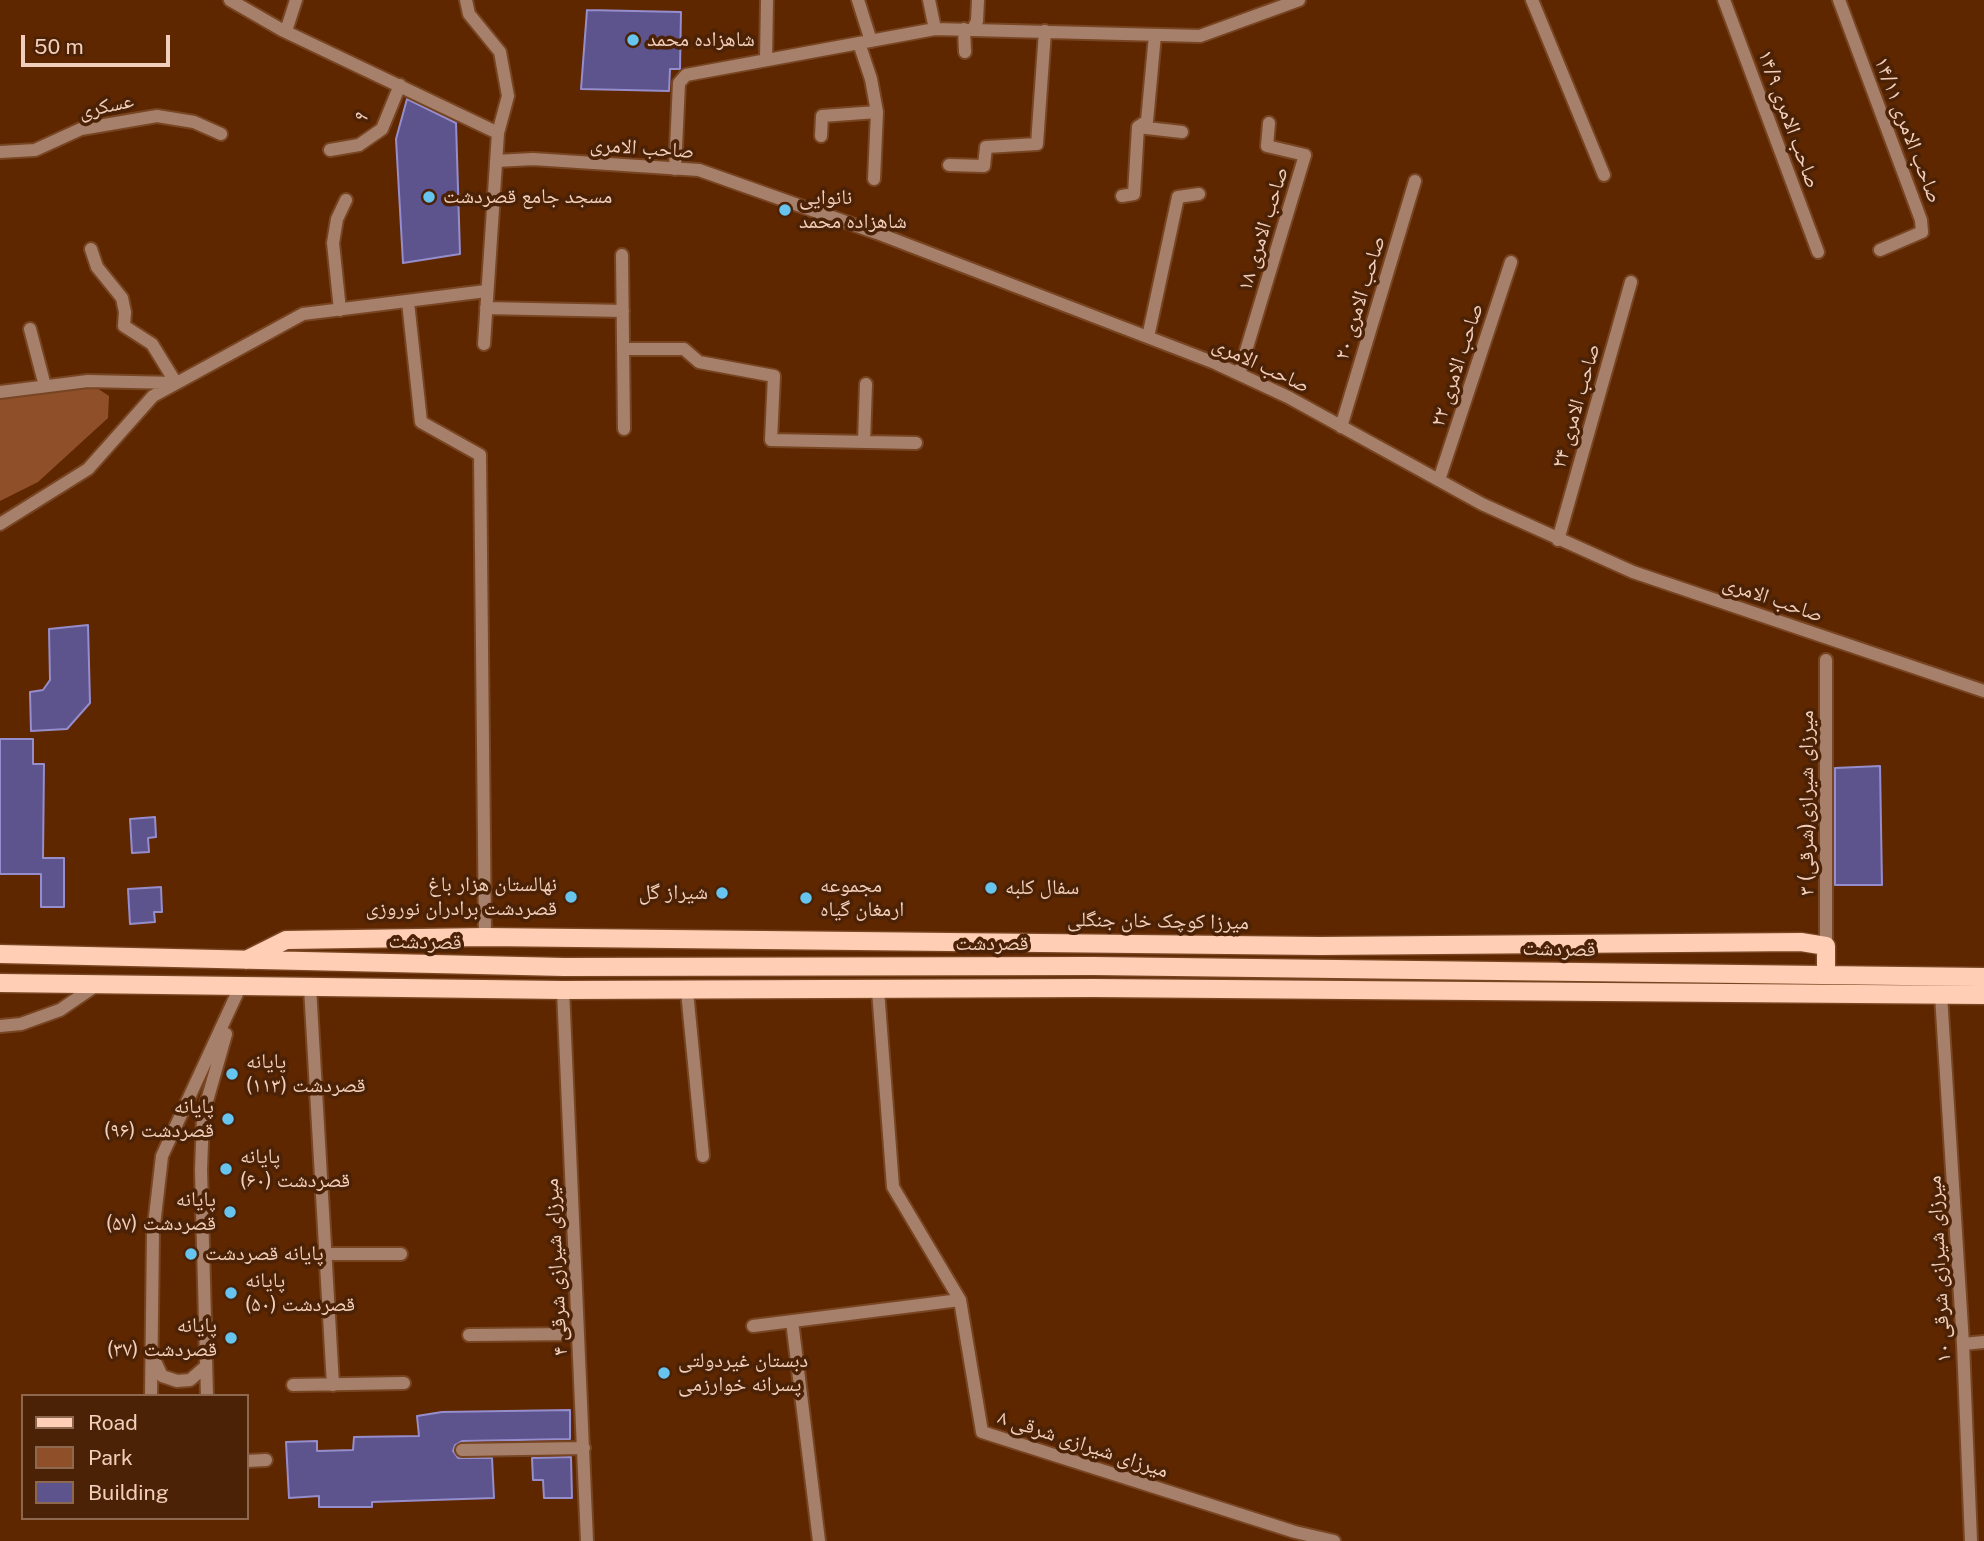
<!DOCTYPE html>
<html>
<head>
<meta charset="utf-8">
<style>
	body { margin:0 }
	#map { position:relative; width:1984px; height:1541px; overflow:hidden; background:#5e2700; font-family:"Public Sans",sans-serif }
	canvas { display:block }
	.legend { position:absolute; left:21px; top:1394px; width:228px; height:126px; box-sizing:border-box; background:#4c2206; border:2px solid #8e674f; margin:0; padding:9px 12px; list-style:none; font-size:21px; color:#f1cfbc }
	.legend li { display:flex; align-items:center; gap:14px; height:35px }
	.legend b { width:35px; border:2px solid #8e674f }
	.scale { position:absolute; left:21px; top:35px; width:149px; height:32px; box-sizing:border-box; border:4px solid #f1cfbc; border-top:0; padding-left:9px; font-size:21px; line-height:24px; white-space:nowrap; color:#f1cfbc; -webkit-text-stroke:5px #4c2206; paint-order:stroke }
</style>
</head>
<body>
<div id="map">
<canvas width="1984" height="1541"></canvas>
<ul class="legend">
<li><b style="height:9px;background:#ffceb5"></b>Road</li>
<li><b style="height:19px;background:#8f4f29"></b>Park</li>
<li><b style="height:19px;background:#5d548e"></b>Building</li>
</ul>
<div class="scale">50 m</div>
</div>
<script>
const c = document.querySelector('canvas').getContext('2d');
c.lineJoin = 'round';
function fillPath(path, color) {
  c.fillStyle = color;
  c.fill(path, 'evenodd');
}
function shape(rows) {
  const path = new Path2D();
  for (const r of rows) {
    path.moveTo(r[0], r[1]);
    for (let i = 2; i < r.length; i += 2) path.lineTo(r[i], r[i + 1]);
  }
  return path;
}
function stroke(path, color, width, dash) {
  c.strokeStyle = color;
  c.lineWidth = width;
  c.lineCap = dash ? 'butt' : 'round';
  c.setLineDash(dash || []);
  c.stroke(path);
}
function drawText(font, color, halo, rows, align = 'center') {
  c.font = font + ' "Public Sans","Noto Naskh Arabic",sans-serif';
  c.lineWidth = 7;
  c.setLineDash([]);
  c.textBaseline = 'middle';
  c.strokeStyle = halo;
  c.fillStyle = color;
  for (const [text, x, y, turn = 0] of rows) {
    c.save();
    c.translate(x, y);
    c.rotate((+turn || 0) * Math.PI / 180);
    c.textAlign = isNaN(turn) ? turn : align;
    if (halo) c.strokeText(text, 0, 0);
    c.fillText(text, 0, 0);
    c.restore();
  }
}
const green = shape([
	[94,386,109,396,108,418,38,482,0,501,0,399]
]);
const building = shape([
	[587,10,681,12,680,69,670,69,669,91,581,89,587,10],
	[407,99,456,123,460,254,403,263,396,139,407,99],
	[88,625,90,703,67,729,31,731,30,692,43,690,50,680,49,629,88,625],
	[0,739,33,739,33,764,44,764,43,858,64,858,64,907,41,907,41,874,0,874,0,739],
	[1880,766,1882,885,1835,885,1835,768,1880,766],
	[155,817,156,837,148,838,149,852,132,853,130,819,155,817],
	[161,887,162,912,154,912,155,922,130,924,128,889,161,887],
	[570,1410,570,1439,462,1441,455,1445,453,1451,458,1458,492,1458,494,1498,372,1502,372,1507,319,1507,319,1496,289,1498,286,1442,317,1441,317,1451,353,1450,354,1437,419,1436,417,1416,442,1412,570,1410],
	[571,1457,572,1498,544,1498,543,1480,533,1480,532,1458,571,1457]
]);
const minor = shape([
	[230,0,282,30,498,133],
	[466,0,469,14,500,52,508,96,498,133,484,344],
	[858,0,871,41],
	[929,0,935,29],
	[1532,0,1604,175],
	[1724,0,1818,252],
	[1839,0,1921,220,1922,232,1880,250],
	[964,29,965,52],
	[973,29,977,21,978,0],
	[286,31,296,0],
	[859,43,871,79,877,112,874,179],
	[766,60,767,0],
	[1138,127,1182,132],
	[821,136,822,116,877,112],
	[330,150,359,145,382,129,400,85],
	[0,152,35,150,81,129,157,116,194,122,221,134],
	[496,161,533,159,699,170,877,233,1215,363,1288,397,1482,504,1633,572,1984,691],
	[949,165,984,166,986,147,1037,144,1045,31],
	[675,169,679,83,686,75,935,29,1200,36,1299,0],
	[1122,196,1134,194,1138,127,1147,121,1155,35],
	[91,249,97,267,122,298,125,312,124,326,152,344,176,383],
	[622,255,624,429],
	[408,302,421,422,480,455,485,937],
	[486,308,623,311],
	[340,310,333,243,337,219,346,200],
	[30,329,45,386],
	[1148,337,1178,197,1199,194],
	[623,349,684,349,699,362,774,376,771,440,916,443],
	[1239,374,1305,155,1267,146,1269,123],
	[0,392,88,381,175,383],
	[1341,427,1415,181],
	[864,442,866,384],
	[1439,480,1511,262],
	[0,524,88,469,153,396,303,314,486,291],
	[1558,540,1631,282],
	[1826,946,1826,660],
	[310,987,333,1385],
	[563,990,587,1541],
	[878,990,893,1187,960,1300,982,1432,1295,1532,1334,1541],
	[687,991,703,1156],
	[1941,995,1963,1344,1971,1541],
	[0,1026,21,1024,60,1010,98,984],
	[326,1254,401,1254],
	[792,1321,819,1541],
	[753,1326,960,1300],
	[469,1335,578,1334],
	[1963,1344,1984,1342],
	[154,1359,162,1376,177,1381,190,1380,205,1367],
	[293,1385,404,1383],
	[151,1396,153,1234,162,1156,240,987],
	[207,1396,201,1170,203,1115,226,1034],
	[462,1450,584,1448],
	[247,1461,266,1460]
]);
const major = shape([
	[0,954,564,967,1093,966,1984,977],
	[246,960,286,940,485,937,1320,946,1801,942,1826,946,1826,975],
	[0,983,563,990,1093,988,1984,995]
]);
const markers = [
	[633,40,7,"#66c4ef"],
	[429,197,7,"#66c4ef"],
	[785,210,7,"#66c4ef"],
	[991,888,7,"#66c4ef"],
	[722,893,7,"#66c4ef"],
	[571,897,7,"#66c4ef"],
	[806,898,7,"#66c4ef"],
	[232,1074,7,"#66c4ef"],
	[228,1119,7,"#66c4ef"],
	[226,1169,7,"#66c4ef"],
	[230,1212,7,"#66c4ef"],
	[191,1254,7,"#66c4ef"],
	[231,1293,7,"#66c4ef"],
	[231,1338,7,"#66c4ef"],
	[664,1373,7,"#66c4ef"]
];
const poiNames = [
	["شاهزاده محمد",647,40],
	["مسجد جامع قصردشت",443,197],
	["نانوایی",799,198],
	["شاهزاده محمد",799,222],
	["نهالستان هزار باغ",557,885,"right"],
	["قصردشت برادران نوروزی",557,909,"right"],
	["مجموعه",820,886],
	["ارمغان گیاه",820,910],
	["سفال کلبه",1005,888],
	["شیراز گل",708,893,"right"],
	["پایانه",246,1062],
	["قصردشت (۱۱۳)",246,1086],
	["پایانه",214,1107,"right"],
	["قصردشت (۹۶)",214,1131,"right"],
	["پایانه",240,1157],
	["قصردشت (۶۰)",240,1181],
	["پایانه",216,1200,"right"],
	["قصردشت (۵۷)",216,1224,"right"],
	["پایانه قصردشت",205,1254],
	["پایانه",245,1281],
	["قصردشت (۵۰)",245,1305],
	["پایانه",217,1326,"right"],
	["قصردشت (۳۷)",217,1350,"right"],
	["دبستان غیردولتی",678,1361],
	["پسرانه خوارزمی",678,1385]
];
const streetNames = [
	["عسکری",106,106,-12],
	["۹",361,117,-47],
	["۱۴/۹ صاحب الامری",1789,119,70],
	["۱۴/۱۱ صاحب الامری",1908,130,69],
	["صاحب الامری",642,148,4],
	["۱۸ صاحب الامری",1263,229,-73],
	["۲۰ صاحب الامری",1360,298,-73],
	["صاحب الامری",1261,365,25],
	["۲۲ صاحب الامری",1457,365,-72],
	["۲۴ صاحب الامری",1576,406,-74],
	["صاحب الامری",1773,599,19],
	["۳ میرزای شیرازی(شرقی)",1807,803,-90],
	["میرزا کوچک خان جنگلی",1158,921,1],
	["قصردشت",425,942,1],
	["قصردشت",992,944],
	["قصردشت",1559,949,1],
	["۴ میرزای شیرازی شرقی",556,1267,-93],
	["۱۰ میرزای شیرازی شرقی",1939,1269,-93],
	["۸ میرزای شیرازی شرقی",1083,1444,18]
];
fillPath(green, '#8f4f29');
fillPath(building, '#5d548e');
stroke(building, '#958dcc', 2);
stroke(minor, '#784522', 16);
stroke(major, '#784522', 21);
stroke(minor, '#a7806b', 12);
stroke(major, '#ffceb5', 18);
for (const [x, y, r, color] of markers) {
  const dot = new Path2D();
  dot.arc(x, y, r, 0, 2 * Math.PI);
  c.fillStyle = color;
  c.fill(dot);
  stroke(dot, '#4c2206', 2.5);
}
drawText('21px', '#f1cfbc', '#4c2206', poiNames, 'left');
drawText('21px', '#f1cfbc', '#4c2206', streetNames);
</script>
</body>
</html>
